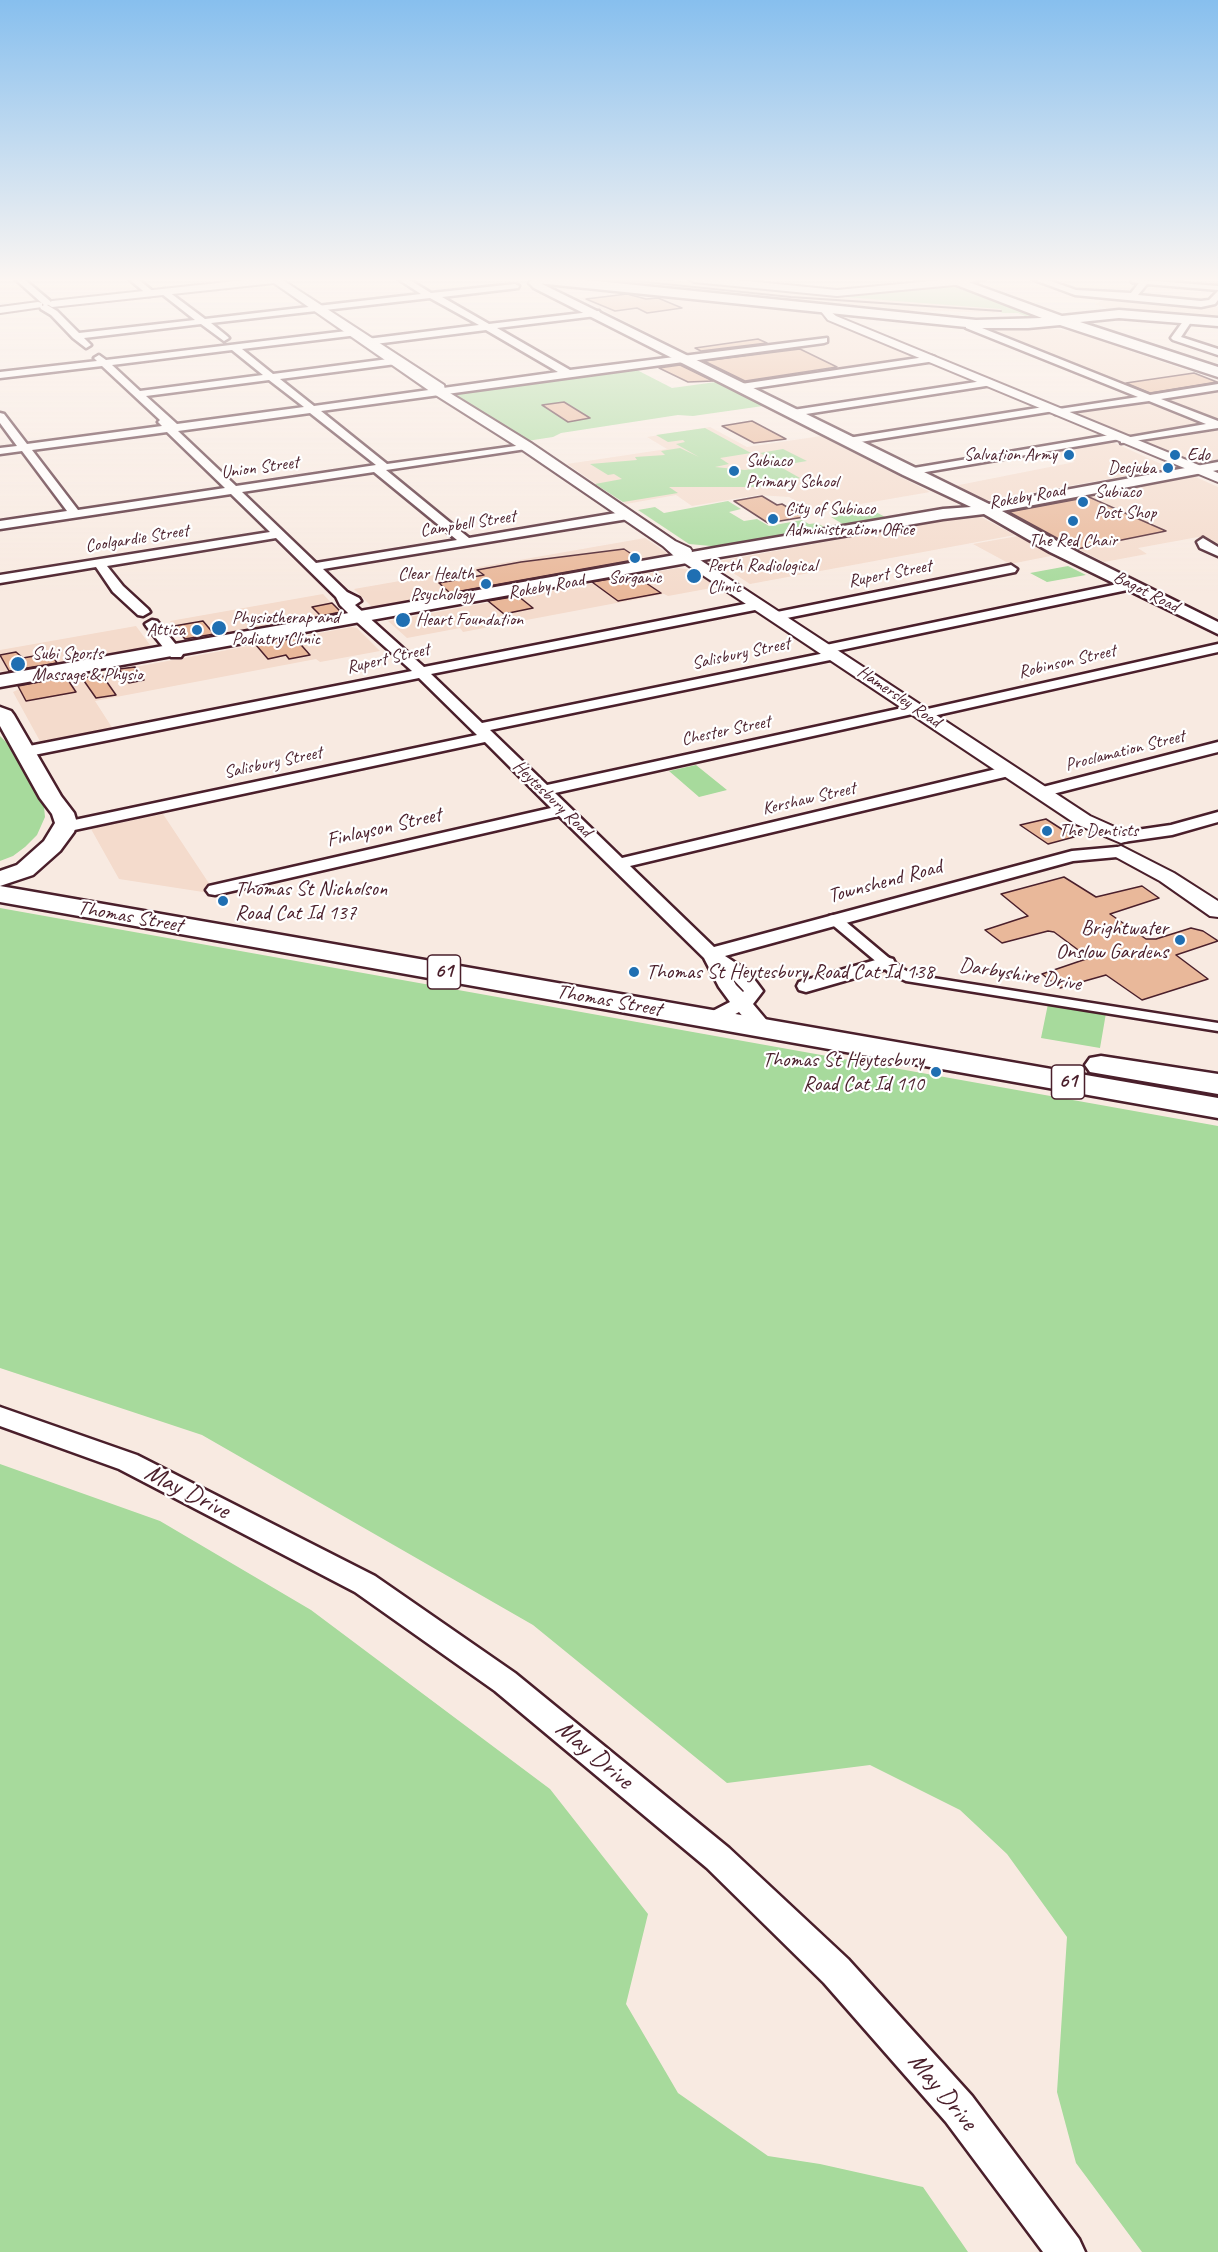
<!DOCTYPE html>
<html>
<head>
<meta charset="utf-8">
<style>
	body { margin:0 }
	canvas { display:block; background:#f8eae1 }
</style>
</head>
<body>
<canvas width="1218" height="2252"></canvas>
<script>
const c = document.querySelector('canvas').getContext('2d');
c.lineJoin = 'round';
function fillPath(path, color) {
  c.fillStyle = color;
  c.fill(path, 'evenodd');
}
function shape(rows) {
  const path = new Path2D();
  for (const r of rows) {
    path.moveTo(r[0], r[1]);
    for (let i = 2; i < r.length; i += 2) path.lineTo(r[i], r[i + 1]);
  }
  return path;
}
function stroke(path, color, width, dash) {
  c.strokeStyle = color;
  c.lineWidth = width;
  c.lineCap = dash ? 'butt' : 'round';
  c.setLineDash(dash || []);
  c.stroke(path);
}
function drawText(font, color, halo, rows, align = 'center') {
  c.font = font + ' Caveat,sans-serif';
  c.lineWidth = 4.5;
  c.setLineDash([]);
  c.textBaseline = 'middle';
  c.strokeStyle = halo;
  c.fillStyle = color;
  for (const [text, x, y, turn = 0] of rows) {
    c.save();
    c.translate(x, y);
    c.rotate((+turn || 0) * Math.PI / 180);
    c.textAlign = isNaN(turn) ? turn : align;
    if (halo) c.strokeText(text, 0, 0);
    c.fillText(text, 0, 0);
    c.restore();
  }
}
const built = shape([
	[568,279,657,279,839,297,989,305,1002,309,1001,312,994,313,915,310,910,314,890,312,888,308],
	[634,292,809,311,920,358,744,382,701,359,830,341,821,337,698,353,687,353,580,298],
	[1111,296,1218,307,1218,319,1110,310,1095,304],
	[1049,328,1078,332,1128,348,1124,349,1218,381,1218,384,1150,395,985,331],
	[1218,389,1218,422,1159,399],
	[1148,399,1212,424,1139,436,1126,435,1070,412],
	[710,427,747,447,821,436,930,492,855,505,850,503,810,509,789,497,758,495,692,506,676,495,626,504,567,464,667,449,647,437],
	[1218,427,1218,459,1197,463,1139,441],
	[1110,441,1170,468,983,501,954,486,1075,462,1051,450],
	[1191,475,1218,487,1218,544,1198,537,1138,548,1147,554,1104,562,1002,511],
	[968,516,981,517,1015,535,750,584,718,563,720,561],
	[1018,536,1056,555,1010,564,973,544],
	[645,538,670,555,381,609,373,608,354,589],
	[678,568,692,570,717,587,668,596,664,594,463,632,460,628,407,638,388,621],
	[323,594,342,614,341,615,187,643,170,621],
	[136,626,153,649,13,674,0,671,0,650],
	[352,627,357,628,380,651,320,662,316,659,95,701,113,729,41,743,13,692,21,688],
	[163,814,216,894,119,879,91,829]
]);
const green = shape([
	[949,285,1034,314,1030,318,1018,313,1003,313,1000,312,1001,309,831,296],
	[635,369,672,388,716,382,763,406,693,416,678,415,561,433,553,437,527,441,452,392],
	[705,428,751,453,720,458,729,464,715,467,745,470,777,465,800,478,782,482,778,487,669,487,678,493,623,502,595,484,622,479,614,474,608,475,590,464,637,460,635,457,665,455,661,451,680,448,699,457,676,444,685,442,683,440,668,442,656,435],
	[783,449,807,461,783,465,760,453],
	[728,501,741,509,729,512,744,521,757,519,769,526,802,520,809,524,817,523,826,528,722,547,689,544,638,510,655,507,664,513],
	[872,510,887,518,846,526,831,517],
	[1068,566,1086,575,1047,582,1030,573],
	[0,736,8,744,44,807,45,817,37,835,25,847,13,856,0,861],
	[696,765,727,790,699,797,669,771],
	[0,908,1218,1126,1218,2252,1142,2252,1076,2163,1057,2092,1067,1937,1007,1854,960,1810,870,1765,727,1783,533,1625,202,1435,0,1368],
	[1048,1004,1106,1013,1100,1048,1041,1038],
	[0,1464,160,1521,311,1610,550,1789,648,1914,626,2004,678,2093,768,2156,820,2164,923,2187,968,2252,0,2252]
]);
const building = shape([
	[627,294,646,299,658,298,682,308,647,313,637,308,615,311,586,299,627,294],
	[758,339,767,343,701,351,695,348,758,339],
	[800,349,837,367,745,381,704,361,800,349],
	[680,365,713,381,688,382,659,368,680,365],
	[1194,373,1217,382,1150,393,1126,383,1194,373],
	[564,402,590,418,568,422,542,405,564,402],
	[752,421,786,439,754,443,722,426,752,421],
	[762,496,777,505,782,504,804,517,768,523,734,501,762,496],
	[1089,497,1125,513,1166,531,1077,549,1009,512,1089,497],
	[624,549,639,559,450,593,439,583,484,575,477,570,521,562,624,549],
	[634,575,661,593,618,601,592,582,634,575],
	[518,596,533,608,504,614,488,601,518,596],
	[332,603,341,612,321,616,312,607,332,603],
	[203,621,214,634,185,639,174,626,203,621],
	[295,638,310,655,289,659,286,655,268,659,256,645,295,638],
	[16,652,23,658,51,653,57,663,9,671,0,655,16,652],
	[135,667,144,680,129,683,119,669,135,667],
	[102,675,116,695,96,698,82,678,102,675],
	[66,677,76,692,26,701,18,686,66,677],
	[1046,819,1074,837,1048,844,1020,825,1046,819],
	[1064,877,1096,897,1142,886,1159,898,1110,914,1146,939,1156,939,1191,928,1203,931,1218,941,1176,955,1208,979,1142,1000,1106,975,1060,988,1042,974,1089,958,1054,932,1048,931,1002,943,985,930,1028,916,1001,894,1064,877]
]);
const pedestrian = shape([
	[834,915,839,916,901,968,914,975,1218,1023,1218,1031,906,981,891,974,829,922,828,919,829,916,834,915]
]);
const minor = shape([
	[15,279,24,279,50,301,51,303,47,305,57,311,79,333,195,320,162,294,161,292,165,289,205,319,421,294,398,279,408,279,431,293,515,284,519,286,518,288,442,297,489,324,599,311,600,313,596,316,497,328,570,370,827,338,827,342,824,343,321,411,387,464,530,444,530,448,526,449,386,470,469,538,628,511,634,515,628,519,323,569,347,592,359,598,361,601,355,605,424,667,760,601,767,605,760,609,431,674,482,723,825,653,819,649,826,645,1132,581,1138,585,1132,589,836,651,842,655,835,659,490,730,547,785,916,705,921,706,923,710,1218,644,1218,652,924,718,919,717,917,713,555,793,622,858,1009,766,1017,771,1009,776,630,866,714,947,1072,851,1117,847,1125,852,1117,857,1073,861,725,956,748,971,763,991,753,1004,774,1029,771,1033,764,1035,757,1033,739,1012,719,1023,705,1023,702,1019,705,1015,730,1002,719,987,704,958,559,816,215,895,209,894,206,890,209,886,551,808,485,742,65,832,59,830,57,827,65,822,477,735,419,678,24,757,19,755,16,752,19,749,24,747,412,671,358,623,340,605,336,597,276,538,107,566,123,586,148,609,150,612,143,616,138,615,113,592,96,567,0,583,0,575,270,532,231,494,0,529,0,521,67,511,22,451,0,454,0,448,17,446,0,423,0,413,4,414,27,444,162,426,158,422,160,420,102,366,0,378,0,372,97,361,94,358,99,355,106,360,355,330,359,333,358,335,242,349,273,374,396,358,401,361,396,364,280,379,314,406,558,372,486,330,367,345,362,342,367,339,479,325,430,298,211,323,227,336,229,338,224,341,201,324,84,338,91,345,86,348,73,338,51,315,41,309,40,307,44,305,15,279],
	[232,350,263,375,140,391,112,365,232,350],
	[269,380,304,407,177,424,146,396,269,380],
	[310,413,376,465,236,486,178,431,310,413],
	[167,432,225,488,78,510,32,450,167,432],
	[374,472,457,540,316,563,242,492,374,472],
	[732,978,744,991,743,992,736,985,732,978],
	[129,279,138,279,156,294,149,296,129,279],
	[962,279,985,279,965,283,962,283,962,279],
	[1032,279,1045,279,1076,290,1131,293,1139,283,1132,282,1131,279,1218,286,1218,290,1147,284,1138,295,1201,301,1209,300,1218,291,1218,300,1215,304,1201,307,1075,295,1032,279],
	[1184,320,1191,322,1181,337,1218,349,1218,355,1173,340,1171,338,1184,320],
	[966,324,972,324,1150,395,1218,384,1218,390,1161,399,1218,421,1218,428,1121,443,1121,439,1125,438,1206,424,1149,401,1055,414,1054,412,1059,409,1138,397,966,328,966,324],
	[932,356,935,357,935,361,741,390,736,387,741,384,932,356],
	[989,380,992,381,992,385,793,416,788,413,793,410,989,380],
	[1050,406,1055,409,1054,411,848,444,843,441,848,438,1050,406],
	[1116,434,1120,435,1120,439,908,475,902,472,908,469,1116,434],
	[1203,538,1218,547,1218,556,1200,548,1197,542,1203,538],
	[1011,565,1017,569,1015,572,777,620,770,616,777,612,1011,565],
	[152,620,157,621,181,651,183,654,181,657,171,657,147,627,145,624,152,620],
	[1218,742,1218,752,1041,797,1033,792,1035,789,1218,742],
	[1218,812,1218,822,1172,835,1123,842,1115,837,1123,832,1171,825,1218,812],
	[886,957,893,959,895,963,893,967,806,992,799,990,797,986,799,982,886,957],
	[0,1407,137,1455,375,1576,515,1673,729,1848,848,1959,972,2096,1079,2239,1085,2252,1043,2252,946,2122,824,1983,707,1868,495,1691,355,1592,119,1469,0,1426,0,1407]
]);
const tertiary = shape([
	[254,279,281,279,444,385,445,390,531,443,675,541,690,548,692,551,691,554,1090,816,1128,833,1131,837,1128,841,1121,843,1076,824,674,556,663,546,521,449,434,394,274,283,52,307,47,304,52,301,254,279],
	[689,279,727,279,837,290,952,279,970,281,965,284,837,296,694,282,689,279],
	[38,302,42,303,42,307,0,313,0,307,38,302],
	[825,307,836,316,1218,473,1218,482,828,320,820,310,825,307],
	[1121,846,1174,873,1218,901,1218,917,1210,916,1160,881,1114,856,1111,852,1114,848,1121,846]
]);
const secondary = shape([
	[532,279,544,279,542,284,989,504,1218,462,1218,470,1002,511,1079,553,1218,622,1218,634,1050,552,984,514,943,519,720,557,0,687,0,675,720,547,943,509,971,507,903,475,534,288,529,283,532,279],
	[0,707,11,711,14,715,61,796,74,813,77,823,74,832,60,851,33,875,0,886,0,871,17,865,44,841,55,823,52,814,40,798,0,726,0,707]
]);
const primary = shape([
	[531,279,577,279,976,320,1042,318,941,279,960,279,1062,316,1119,310,1218,318,1218,326,1119,318,1080,322,1218,367,1218,377,1060,325,1028,328,976,328,537,283,531,279],
	[0,886,1218,1098,1218,1118,0,902,0,886],
	[1101,1056,1218,1074,1218,1094,1090,1072,1085,1065,1090,1058,1101,1056]
]);
const rail = shape([
	[616,279,791,297,1001,311]
]);
const markers = [
	[1069,455,6,"#1f6fb2"],
	[1175,455,6,"#1f6fb2"],
	[1168,468,6,"#1f6fb2"],
	[734,471,6,"#1f6fb2"],
	[1083,502,6,"#1f6fb2"],
	[773,519,6,"#1f6fb2"],
	[1073,521,6,"#1f6fb2"],
	[635,558,6,"#1f6fb2"],
	[694,576,8,"#1f6fb2"],
	[486,584,6,"#1f6fb2"],
	[403,620,8,"#1f6fb2"],
	[219,628,8,"#1f6fb2"],
	[197,630,6,"#1f6fb2"],
	[18,664,8,"#1f6fb2"],
	[1047,831,6,"#1f6fb2"],
	[223,901,6,"#1f6fb2"],
	[1180,940,6,"#1f6fb2"],
	[634,972,6,"#1f6fb2"],
	[936,1072,6,"#1f6fb2"]
];
const farPoinames = [
	["Salvation Army",1057,455,"right"],
	["Edo",1187,455],
	["Subiaco",746,461],
	["Primary School",746,482],
	["Decjuba",1156,468,"right"],
	["Subiaco",1095,492],
	["Post Shop",1095,513],
	["City of Subiaco",785,509],
	["Administration Office",785,530],
	["The Red Chair",1073,541,"center"],
	["Perth Radiological",708,566],
	["Clinic",708,587],
	["Clear Health",474,574,"right"],
	["Psychology",474,595,"right"],
	["Sorganic",635,578,"center"],
	["Physiotherap and",232,618],
	["Podiatry Clinic",232,639],
	["Heart Foundation",416,620],
	["Attica",185,630,"right"],
	["Subi Sports",32,654],
	["Massage & Physio",32,675],
	["The Dentists",1059,831]
];
const farStreetnames = [
	["Union Street",260,468,-8],
	["Rokeby Road",1027,497,-10],
	["Campbell Street",468,524,-9],
	["Coolgardie Street",137,539,-9],
	["Rupert Street",890,574,-11],
	["Rokeby Road",546,587,-10],
	["Bagot Road",1146,592,27],
	["Salisbury Street",741,654,-12],
	["Rupert Street",388,659,-13],
	["Robinson Street",1067,662,-13],
	["Hamersley Road",899,697,34],
	["Chester Street",726,731,-12],
	["Proclamation Street",1125,751,-14],
	["Salisbury Street",273,763,-12],
	["Heytesbury Road",552,799,44],
	["Kershaw Street",809,799,-13]
];
const shields = [
	[444,972,33],
	[1068,1082,33]
];
const shieldNames = [
	["61",444,972],
	["61",1068,1082]
];
const streetNames = [
	["Finlayson Street",384,828,-13],
	["Townshend Road",885,882,-15],
	["Thomas Street",130,917,10],
	["Darbyshire Drive",1020,975,9],
	["Thomas Street",609,1001,10]
];
const poiNames = [
	["Thomas St Nicholson",235,889],
	["Road Cat Id 137",235,913],
	["Brightwater",1168,928,"right"],
	["Onslow Gardens",1168,952,"right"],
	["Thomas St Heytesbury Road Cat Id 138",646,972],
	["Thomas St Heytesbury",924,1060,"right"],
	["Road Cat Id 110",924,1084,"right"]
];
const nearStreetnames = [
	["May Drive",187,1492,27],
	["May Drive",594,1755,40],
	["May Drive",942,2092,50]
];
fillPath(built, '#f4dbcc');
fillPath(green, '#a7da9c');
fillPath(building, '#e9b89a');
stroke(building, '#4a1f2b', 1.5);
stroke(pedestrian, '#4a1f2b', 5);
stroke(minor, '#4a1f2b', 5);
stroke(tertiary, '#4a1f2b', 4);
stroke(secondary, '#4a1f2b', 5);
stroke(primary, '#4a1f2b', 5);
fillPath(pedestrian, '#fff');
fillPath(minor, '#fff');
fillPath(tertiary, '#fff');
fillPath(secondary, '#fff');
fillPath(primary, '#fff');
stroke(rail, '#4a1f2b', 2);
const sky = c.createLinearGradient(0, 0, 0, 595);
sky.addColorStop(0, '#87bfee');
sky.addColorStop(0.47, '#fcf6f2');
sky.addColorStop(1, '#fcf6f200');
c.fillStyle = sky;
c.fillRect(0, 0, 1218, 595);
for (const [x, y, r, color] of markers) {
  const dot = new Path2D();
  dot.arc(x, y, r, 0, 2 * Math.PI);
  c.fillStyle = color;
  c.fill(dot);
  stroke(dot, '#fff', 2);
}
drawText('18px', '#4a1f2b', '#fff', farPoinames, 'left');
drawText('18px', '#4a1f2b', '#fff', farStreetnames);
for (const [x, y, w] of shields) {
  const box = new Path2D();
  box.roundRect(x - w / 2, y - 17, w, 34, 4.5);
  c.fillStyle = '#fff';
  c.fill(box);
  stroke(box, '#4a1f2b', 1.5);
}
drawText('bold 20px', '#4a1f2b', null, shieldNames);
drawText('21px', '#4a1f2b', '#fff', streetNames);
drawText('21px', '#4a1f2b', '#fff', poiNames, 'left');
drawText('26px', '#4a1f2b', '#fff', nearStreetnames);
</script>
</body>
</html>
